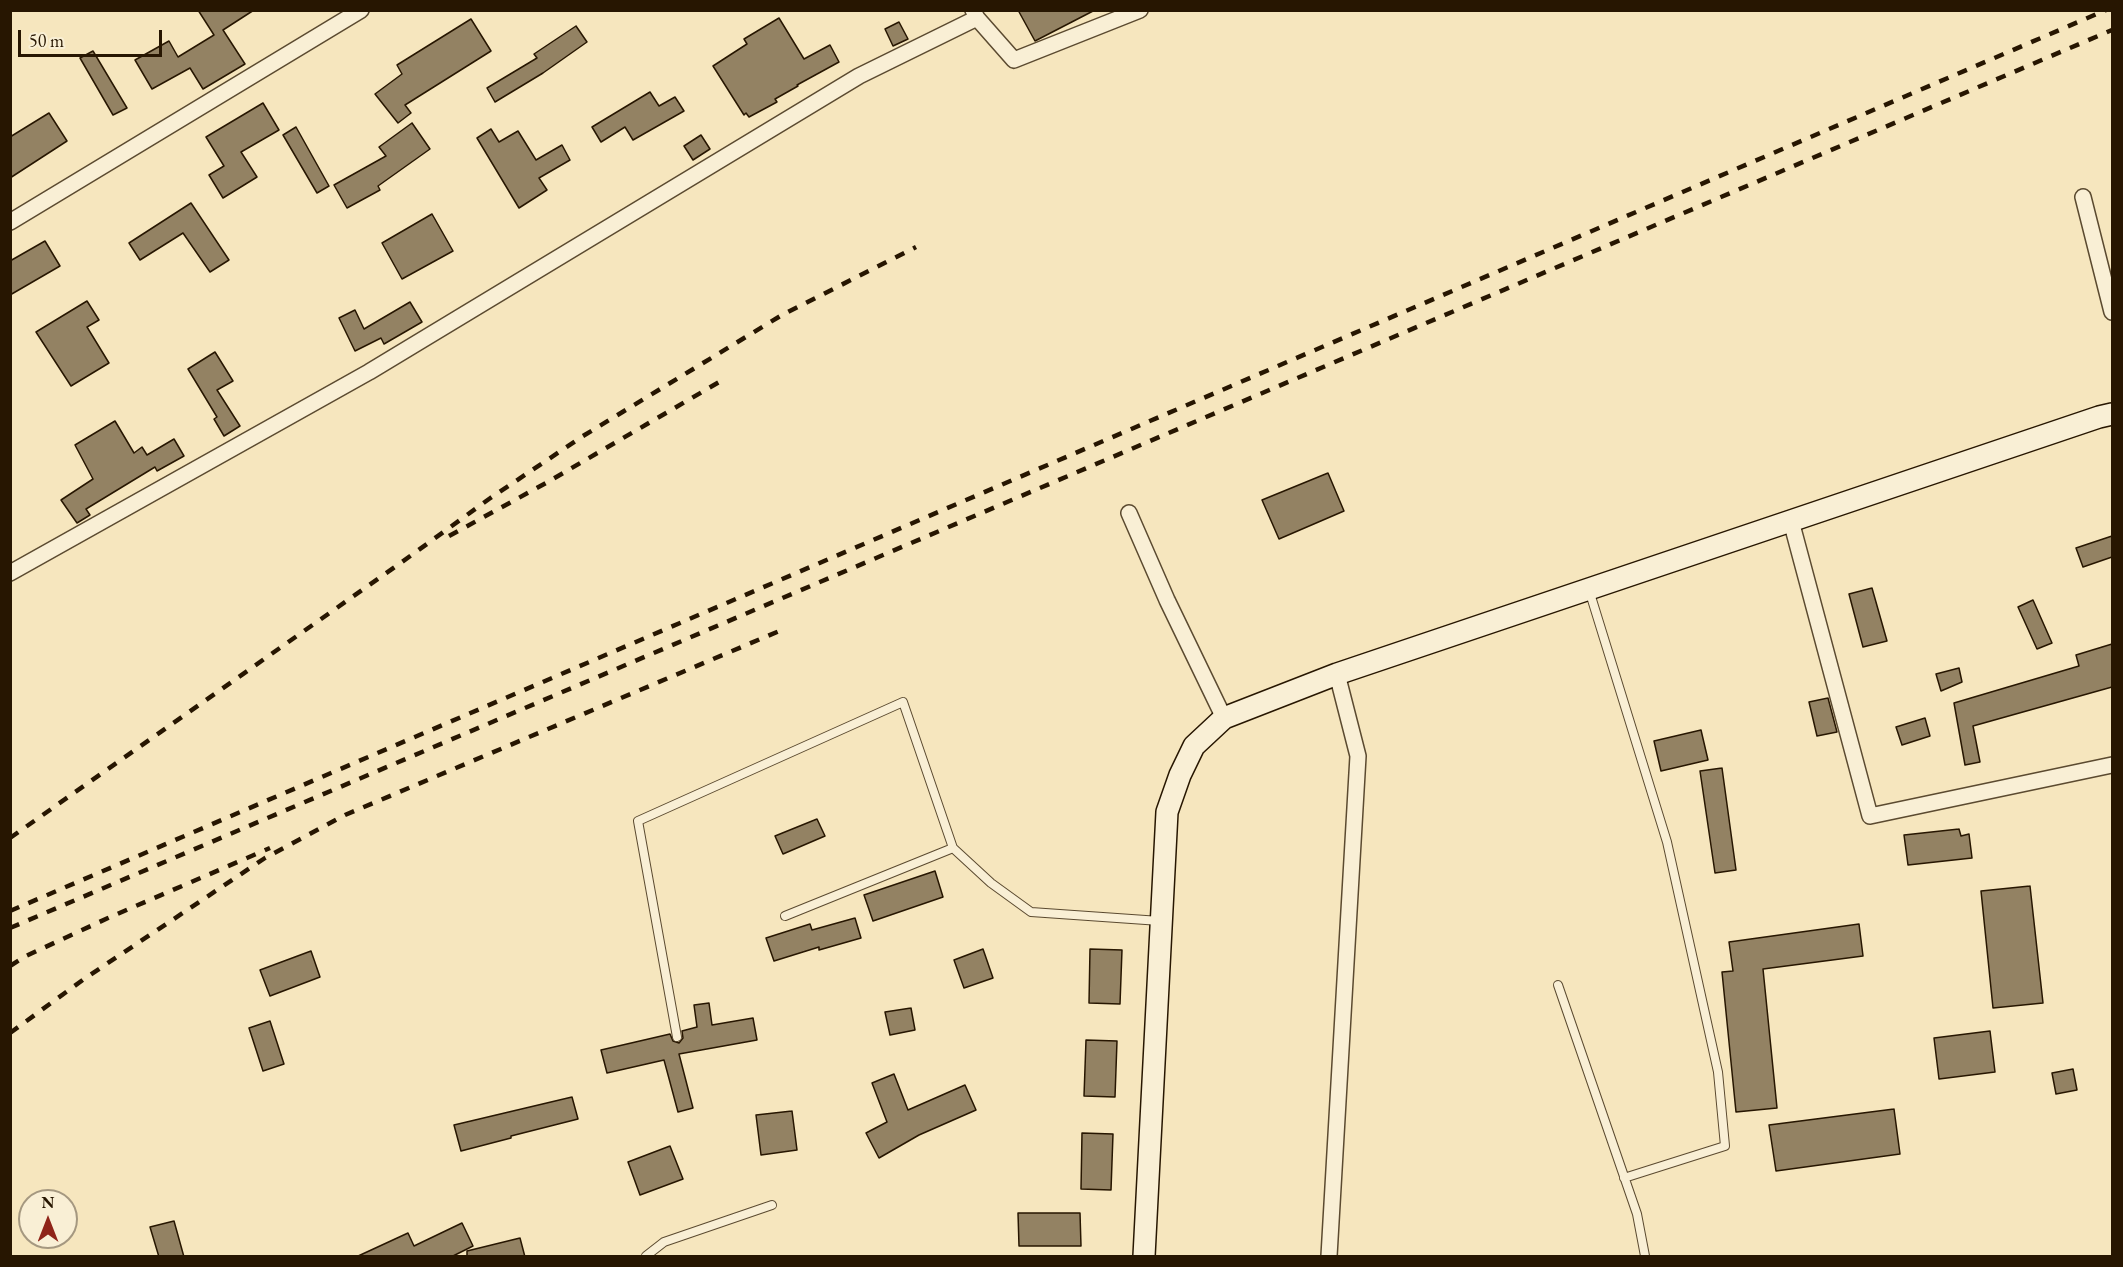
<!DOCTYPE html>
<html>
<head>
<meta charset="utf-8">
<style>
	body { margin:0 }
	#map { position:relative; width:2123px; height:1267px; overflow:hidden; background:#f6e6be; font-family:"EB Garamond",serif }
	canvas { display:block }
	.frame { position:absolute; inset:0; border:12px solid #271601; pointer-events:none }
	.north { position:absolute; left:18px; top:1189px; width:60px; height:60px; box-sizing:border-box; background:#f9efd5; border:2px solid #a59880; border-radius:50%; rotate:0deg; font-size:16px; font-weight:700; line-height:24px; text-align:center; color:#271601 }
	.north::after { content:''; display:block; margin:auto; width:21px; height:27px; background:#8f2418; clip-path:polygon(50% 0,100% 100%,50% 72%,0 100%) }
	.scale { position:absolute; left:18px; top:30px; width:144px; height:27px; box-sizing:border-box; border:3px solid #271601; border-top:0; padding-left:8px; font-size:18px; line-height:21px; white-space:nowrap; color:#271601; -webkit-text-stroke:4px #f9efd5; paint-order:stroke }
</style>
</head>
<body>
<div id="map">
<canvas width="2123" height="1267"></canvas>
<div class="frame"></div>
<div class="north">N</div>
<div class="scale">50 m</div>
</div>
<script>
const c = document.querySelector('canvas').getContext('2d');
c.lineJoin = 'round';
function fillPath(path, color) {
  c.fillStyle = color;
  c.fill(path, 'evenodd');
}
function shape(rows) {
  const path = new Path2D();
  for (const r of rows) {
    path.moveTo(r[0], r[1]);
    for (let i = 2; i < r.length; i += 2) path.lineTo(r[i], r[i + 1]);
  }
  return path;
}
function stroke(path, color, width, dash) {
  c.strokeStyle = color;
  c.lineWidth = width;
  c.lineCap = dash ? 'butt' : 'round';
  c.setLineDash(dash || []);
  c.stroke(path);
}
const building = shape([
	[198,10,254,10,223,30,245,64,203,89,190,68,152,89,135,60,169,41,178,57,214,35,198,10],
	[1018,10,1095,10,1035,41,1018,10],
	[779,18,804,59,830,45,839,62,797,85,798,86,775,99,777,102,749,117,746,113,744,115,713,66,747,44,744,39,779,18],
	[471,19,491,51,405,105,411,113,398,123,375,94,402,74,397,65,471,19],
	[899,22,908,39,893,46,885,29,899,22],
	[576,26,587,42,543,73,495,102,487,88,537,58,534,54,576,26],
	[93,51,127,108,113,115,80,58,93,51],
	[650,92,659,106,675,97,684,111,633,140,625,127,601,142,592,127,650,92],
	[263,103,279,130,241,152,257,177,223,198,209,175,224,166,206,137,263,103],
	[49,113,67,141,10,178,10,137,49,113],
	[412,123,430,149,378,186,380,190,347,208,334,185,386,156,379,147,412,123],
	[296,127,329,186,317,193,283,135,296,127],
	[491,129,499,142,518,131,536,160,562,145,570,160,539,178,547,190,519,208,477,138,491,129],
	[701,135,710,149,693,160,684,146,701,135],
	[191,203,229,260,210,272,183,233,140,260,129,243,191,203],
	[432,214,453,251,402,279,382,243,432,214],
	[45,241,60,266,10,295,10,261,45,241],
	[87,301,99,320,87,327,109,363,71,386,36,332,87,301],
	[410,302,422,322,384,344,381,338,355,351,339,318,355,310,364,329,410,302],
	[215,352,233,381,217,390,240,426,224,436,214,419,217,417,188,369,215,352],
	[115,421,134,453,142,447,147,455,174,439,184,456,157,471,155,467,86,509,90,515,77,523,61,500,93,479,75,445,115,421],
	[1328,473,1344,511,1279,539,1262,500,1328,473],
	[2112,536,2112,557,2083,567,2076,548,2112,536],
	[1872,588,1887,641,1863,647,1849,594,1872,588],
	[2033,600,2052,643,2037,649,2018,607,2033,600],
	[2112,644,2112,687,1973,726,1980,762,1965,765,1954,703,2079,666,2076,655,2112,644],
	[1959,668,1962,682,1941,691,1936,674,1959,668],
	[1828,698,1837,732,1817,736,1809,702,1828,698],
	[1925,718,1930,736,1902,745,1896,727,1925,718],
	[1701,730,1708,760,1661,771,1654,741,1701,730],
	[1722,768,1736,870,1715,873,1700,771,1722,768],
	[817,819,825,836,783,854,775,836,817,819],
	[1959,829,1961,836,1969,834,1972,858,1908,865,1904,835,1959,829],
	[935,871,943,897,873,921,864,895,935,871],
	[2030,886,2043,1003,1993,1008,1981,891,2030,886],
	[855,918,861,938,819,950,819,947,774,961,766,938,810,924,812,930,855,918],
	[1859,924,1863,956,1763,969,1777,1108,1736,1112,1722,972,1733,971,1729,942,1859,924],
	[983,949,993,978,964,988,954,960,983,949],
	[1090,949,1122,950,1120,1004,1089,1003,1090,949],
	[311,951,320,977,270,996,260,970,311,951],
	[709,1003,712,1025,753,1018,757,1040,679,1054,693,1108,678,1112,664,1060,607,1073,601,1050,670,1034,673,1041,679,1043,683,1038,682,1031,697,1027,694,1005,709,1003],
	[911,1008,915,1030,890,1035,885,1012,911,1008],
	[270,1021,284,1064,263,1071,249,1028,270,1021],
	[1990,1031,1995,1072,1939,1079,1934,1038,1990,1031],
	[1086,1040,1117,1041,1115,1097,1084,1096,1086,1040],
	[2073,1069,2077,1090,2056,1094,2052,1073,2073,1069],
	[894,1074,908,1110,965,1085,976,1110,919,1135,879,1158,866,1133,887,1122,872,1083,894,1074],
	[572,1097,578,1119,511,1136,511,1138,461,1151,454,1125,572,1097],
	[1894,1109,1900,1154,1776,1171,1769,1125,1894,1109],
	[792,1111,797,1150,761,1155,756,1115,792,1111],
	[1082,1133,1113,1134,1111,1190,1081,1189,1082,1133],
	[670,1146,683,1179,640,1195,628,1162,670,1146],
	[1018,1213,1080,1213,1081,1246,1019,1246,1018,1213],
	[174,1221,184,1257,159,1257,150,1227,174,1221],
	[462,1223,473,1246,451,1257,356,1257,408,1233,414,1246,462,1223],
	[520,1238,525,1257,467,1257,467,1251,520,1238]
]);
const lane = shape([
	[1589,590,1667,842,1718,1072,1725,1146,1624,1178],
	[785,916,953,848,991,883,1031,912,1160,921],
	[1558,985,1637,1214,1645,1256],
	[677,1037,638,821,903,702,953,848],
	[646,1256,664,1242,772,1205]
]);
const street = shape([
	[973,10,977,18,1014,60,1140,10],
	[2083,197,2112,312],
	[10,222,361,10],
	[1129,513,1167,600,1224,718],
	[1791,521,1870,816,2112,765],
	[10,573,369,372,859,76,977,18],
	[1329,1256,1358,756,1337,674]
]);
const secondary = shape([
	[1144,1256,1167,812,1180,775,1194,746,1224,718,1337,674,2099,417,2112,414]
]);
const rail = shape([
	[449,536,546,483,726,378],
	[10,838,402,562,489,499,583,436,782,315,916,247],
	[10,911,2106,10],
	[10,928,2112,30],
	[10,966,26,956,108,918,270,848],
	[10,1033,84,979,265,858,345,815,784,629]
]);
fillPath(building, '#938263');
stroke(building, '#271601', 1.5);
stroke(lane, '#5b4a30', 10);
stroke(street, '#5b4a30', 18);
stroke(secondary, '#271601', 24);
stroke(lane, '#f9efd5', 8);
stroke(street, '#f9efd5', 15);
stroke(secondary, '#f9efd5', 21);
stroke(rail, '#271601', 4.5, [10, 10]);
</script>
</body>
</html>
